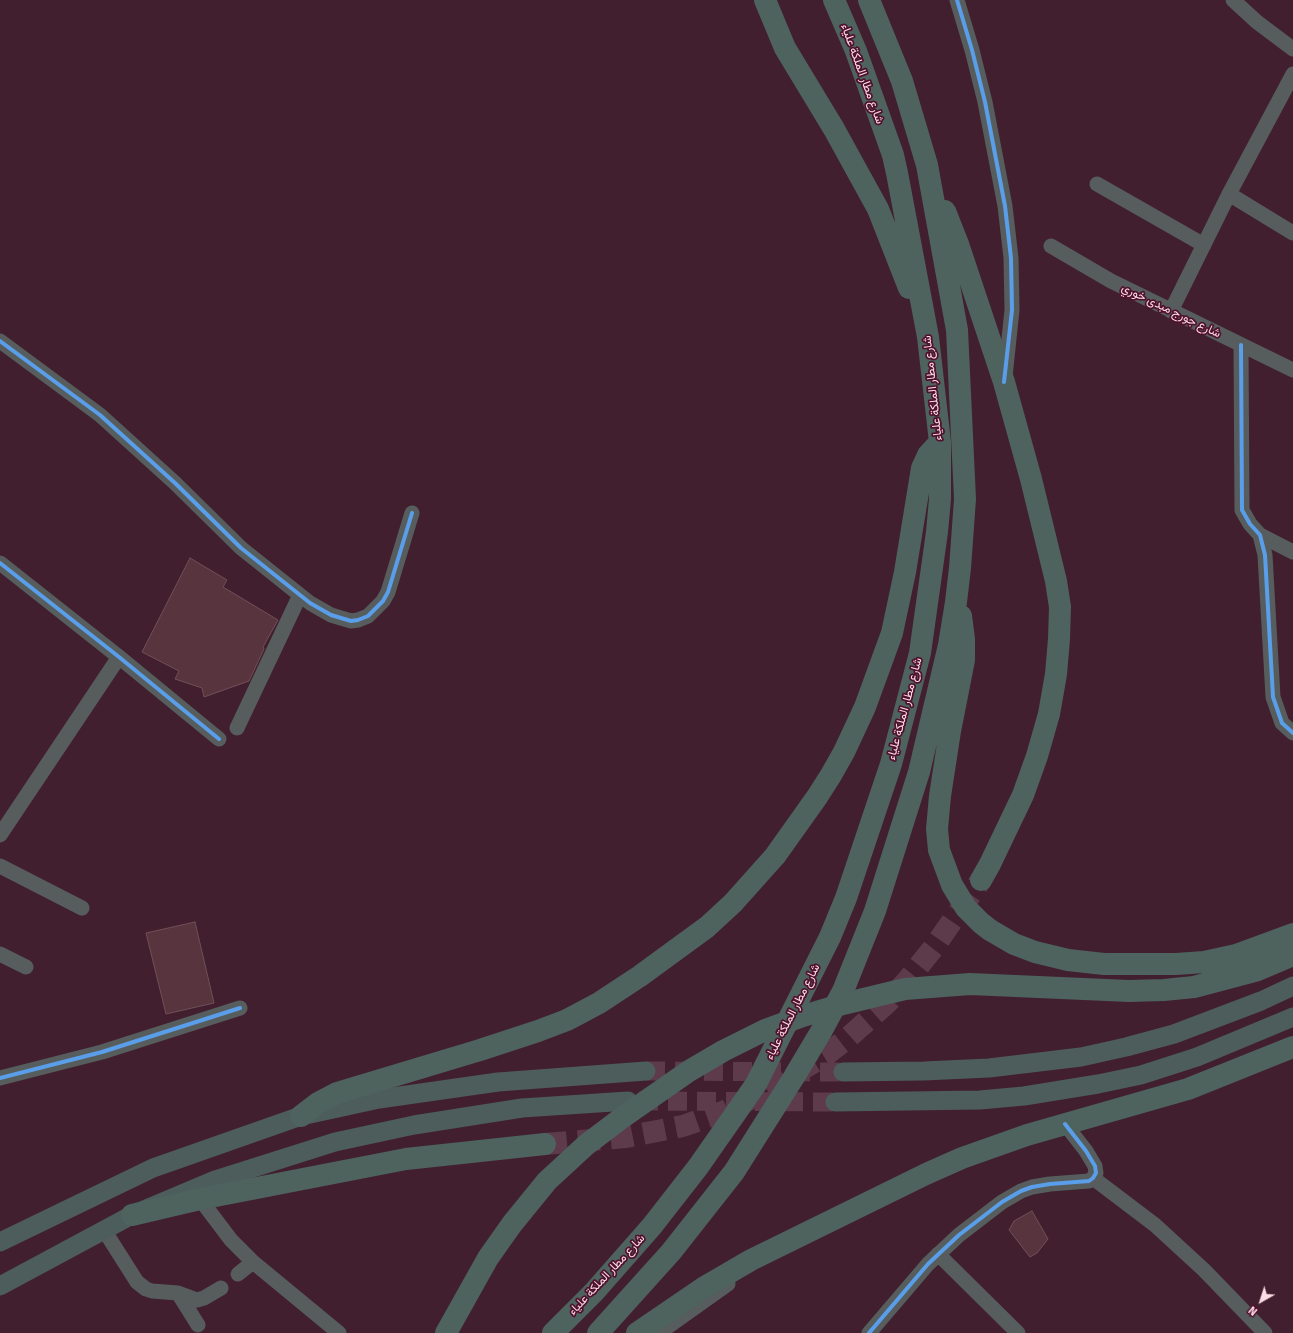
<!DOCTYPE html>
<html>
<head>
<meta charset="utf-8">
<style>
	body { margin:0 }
	#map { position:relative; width:1293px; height:1333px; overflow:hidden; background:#411f2e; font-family:Signika,sans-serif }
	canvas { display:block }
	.north { position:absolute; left:1241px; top:1281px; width:40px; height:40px; -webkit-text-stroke:3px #4f112d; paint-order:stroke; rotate:219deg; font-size:11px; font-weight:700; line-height:16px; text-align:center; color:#fddce6 }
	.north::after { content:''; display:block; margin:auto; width:14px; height:18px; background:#fddce6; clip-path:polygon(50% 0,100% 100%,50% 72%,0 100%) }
</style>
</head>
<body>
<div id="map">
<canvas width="1293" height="1333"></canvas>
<div class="north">N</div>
</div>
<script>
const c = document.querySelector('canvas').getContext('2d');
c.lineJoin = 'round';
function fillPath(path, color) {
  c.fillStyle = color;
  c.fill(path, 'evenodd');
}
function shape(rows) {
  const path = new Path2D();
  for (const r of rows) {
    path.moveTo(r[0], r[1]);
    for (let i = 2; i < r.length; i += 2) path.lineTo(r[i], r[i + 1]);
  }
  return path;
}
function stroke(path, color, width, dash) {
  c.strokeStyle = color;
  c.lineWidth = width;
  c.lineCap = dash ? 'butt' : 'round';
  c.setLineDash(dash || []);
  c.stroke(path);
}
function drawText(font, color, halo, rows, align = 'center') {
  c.font = font + ' Signika,Vazirmatn,sans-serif';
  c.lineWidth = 3.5;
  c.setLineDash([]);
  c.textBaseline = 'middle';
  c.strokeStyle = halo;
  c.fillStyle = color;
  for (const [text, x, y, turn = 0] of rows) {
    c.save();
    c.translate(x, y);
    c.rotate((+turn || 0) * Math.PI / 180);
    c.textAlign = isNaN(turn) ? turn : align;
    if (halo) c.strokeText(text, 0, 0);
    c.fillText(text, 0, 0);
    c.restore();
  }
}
const building = shape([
	[190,558,227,580,223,587,278,620,263,647,264,649,249,681,204,697,202,688,175,679,179,671,142,652,190,558],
	[195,922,214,1003,166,1014,146,933,195,922],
	[1032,1211,1048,1239,1037,1253,1030,1257,1009,1230,1014,1221,1032,1211]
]);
const majorTunnel = shape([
	[646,1071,843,1072],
	[639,1101,835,1102]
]);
const highwayTunnel = shape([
	[545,1144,626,1137,683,1126,725,1111,763,1093,785,1080,827,1054,849,1037,887,1003,907,981,934,947,981,880]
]);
const minor = shape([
	[957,0,972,50,985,102,1005,206,1011,258,1012,310,1005,377],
	[1233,0,1257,22,1293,49],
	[1097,184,1204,245],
	[1229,194,1293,233],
	[1051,246,1111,281,1293,370],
	[1171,311,1229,194,1293,74],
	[0,341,100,415,175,483,241,548,310,603,331,615,351,621,358,620,368,616,383,601,388,592,412,513],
	[1241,345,1242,510,1250,524,1260,535,1265,555,1273,697,1282,723,1293,733],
	[1260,535,1293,552],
	[0,563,119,657,219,739],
	[237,728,300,595],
	[0,835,119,657],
	[0,866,82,908],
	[0,954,26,967],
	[0,1078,102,1052,240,1008],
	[1093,1178,1155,1225,1204,1270,1265,1333],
	[200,1199,231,1240,253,1262,339,1333],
	[104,1230,137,1282,146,1289,152,1291,178,1293,197,1300,204,1298,221,1288],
	[938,1254,1018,1333],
	[238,1274,253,1262],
	[178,1293,198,1325],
	[659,1333,728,1284],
	[869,1333,928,1264,959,1235,1002,1202,1021,1191,1032,1187,1050,1184,1089,1181,1093,1178,1096,1173,1095,1166,1086,1151,1065,1124]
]);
const major = shape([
	[843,1072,924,1071,989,1068,1081,1057,1126,1047,1174,1034,1261,1001,1293,986],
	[835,1102,980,1100,1024,1096,1098,1084,1141,1075,1197,1057,1293,1017],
	[0,1242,153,1168,301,1116,379,1099,498,1082,646,1071],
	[0,1286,132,1215,215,1180,335,1142,414,1125,522,1108,628,1101]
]);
const highway = shape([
	[765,0,785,48,834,129,878,209,909,288],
	[945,211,958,244,1004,382,1031,479,1056,581,1060,607,1059,639,1056,674,1049,714,1037,756,1023,795,990,864,981,880],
	[961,616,964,639,964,660,950,731,940,796,937,829,939,850,952,885,966,908,981,923,990,930,1014,944,1035,952,1068,960,1104,964,1176,964,1204,962,1236,955,1293,934],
	[1129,991,1164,990,1194,987,1258,970,1293,955],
	[301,1116,318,1103,337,1093,480,1050,538,1031,567,1020,599,1003,640,976,707,927,733,903,775,856,817,797,831,775,844,752,865,707,892,633,905,572,922,468,928,455,940,442],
	[132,1215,200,1199,406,1159,545,1144],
	[553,1333,594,1292,652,1226,698,1167,756,1084,830,937,846,898,891,764,920,653,937,532,940,499,940,442,928,337,897,173,893,155,856,51,834,0],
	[598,1333,671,1252,734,1172,794,1077,822,1030,843,991,875,911,919,772,949,645,956,602,960,568,965,499,957,330,927,165,902,81,869,0],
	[637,1333,703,1288,751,1260,926,1174,962,1158,1027,1135,1188,1089,1293,1047]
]);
const highwayBridge = shape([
	[446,1333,488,1258,512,1224,547,1181,586,1145,623,1117,689,1071,723,1051,765,1030,803,1016,843,1004,905,989,970,984,1129,991]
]);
const cycleway = shape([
	[957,0,972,50,985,102,1005,206,1011,258,1012,310,1004,382],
	[0,341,100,415,175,483,241,548,310,603,331,615,351,621,358,620,368,616,383,601,388,592,412,513],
	[1241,345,1242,510,1250,524,1260,535,1265,555,1273,697,1282,723,1293,733],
	[0,563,119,657,219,739],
	[0,1078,102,1052,240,1008],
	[869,1333,928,1264,959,1235,1002,1202,1021,1191,1032,1187,1050,1184,1089,1181,1093,1178,1096,1173,1095,1166,1086,1151,1065,1124]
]);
const streetNames = [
	["شارع مطار الملكة علياء",862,74,70],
	["شارع جورج مبدى خوري",1171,311,26],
	["شارع مطار الملكة علياء",933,388,-96],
	["شارع مطار الملكة علياء",905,709,-75],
	["شارع مطار الملكة علياء",793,1012,-63],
	["شارع مطار الملكة علياء",607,1275,-47]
];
fillPath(building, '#58343e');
stroke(building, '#6f5058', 1);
stroke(majorTunnel, '#5d3b4a', 19, [19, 10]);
stroke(highwayTunnel, '#5d3b4a', 22, [22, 11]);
stroke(minor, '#565d5c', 15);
stroke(major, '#4d5d5b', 19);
stroke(highway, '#4e625e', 22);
stroke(highwayBridge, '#4e625e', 22);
stroke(cycleway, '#5a9eea', 4);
drawText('12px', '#fddce6', '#4f112d', streetNames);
</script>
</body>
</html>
